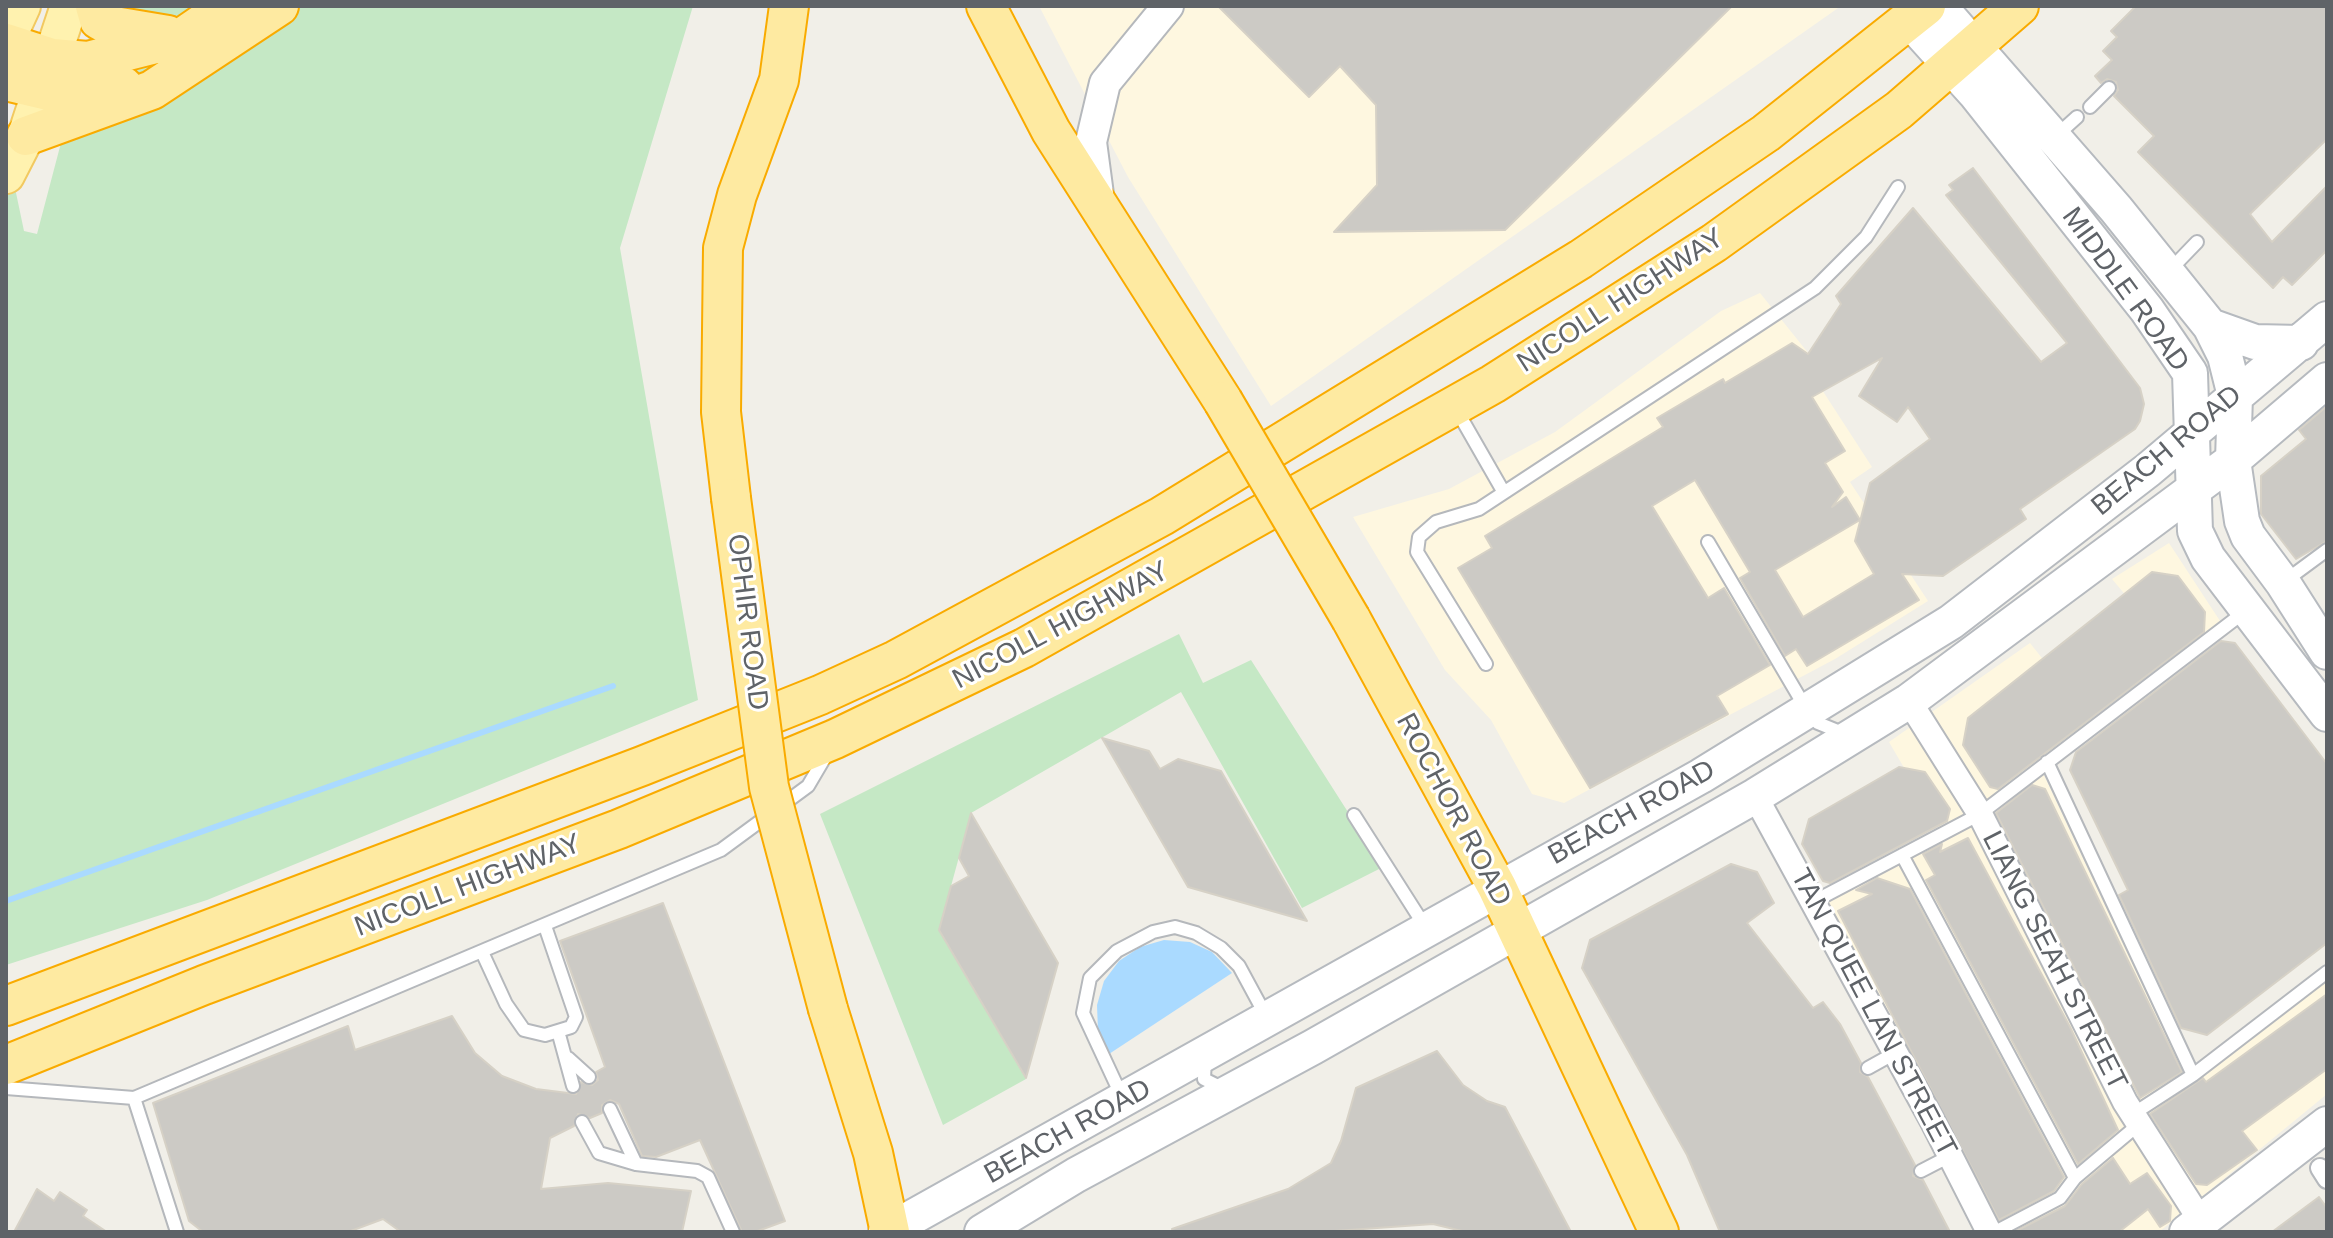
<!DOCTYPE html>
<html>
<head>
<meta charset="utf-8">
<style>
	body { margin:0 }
	#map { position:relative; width:2333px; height:1238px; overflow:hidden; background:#f1efe8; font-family:Helvetica,sans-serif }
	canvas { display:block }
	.frame { position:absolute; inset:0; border:8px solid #5f6368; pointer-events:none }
</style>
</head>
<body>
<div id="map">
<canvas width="2333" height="1238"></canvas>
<div class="frame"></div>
</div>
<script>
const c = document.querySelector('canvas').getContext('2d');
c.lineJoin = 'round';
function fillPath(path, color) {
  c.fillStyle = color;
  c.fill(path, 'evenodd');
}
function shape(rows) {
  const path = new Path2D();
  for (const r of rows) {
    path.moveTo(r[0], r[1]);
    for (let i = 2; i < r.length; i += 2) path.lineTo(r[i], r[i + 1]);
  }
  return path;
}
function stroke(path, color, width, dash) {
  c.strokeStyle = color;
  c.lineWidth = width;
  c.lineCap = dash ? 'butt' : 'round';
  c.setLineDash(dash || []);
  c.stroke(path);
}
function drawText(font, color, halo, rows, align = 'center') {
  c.font = font + ' Helvetica,sans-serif';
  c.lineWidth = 6;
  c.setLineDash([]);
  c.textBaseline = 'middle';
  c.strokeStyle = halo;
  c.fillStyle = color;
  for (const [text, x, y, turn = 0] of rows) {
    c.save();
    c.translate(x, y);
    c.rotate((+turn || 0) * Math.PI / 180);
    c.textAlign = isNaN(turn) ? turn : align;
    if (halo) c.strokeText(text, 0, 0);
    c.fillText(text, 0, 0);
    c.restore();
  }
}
const commercial = shape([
	[1039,6,1841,6,1271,406,1128,177],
	[1760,293,1809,354,1804,362,1872,467,1850,482,1928,601,1835,659,1564,803,1532,794,1491,720,1445,670,1353,517,1449,489,1555,432,1721,311],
	[2169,543,2222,624,2041,769,2188,1082,2327,980,2327,1094,2159,1232,1996,1232,1826,902,1945,838,1889,742,2030,643,2092,721,2176,655,2112,579]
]);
const green = shape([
	[97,6,693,6,620,248,698,700,207,900,6,965,6,145,24,231,37,234],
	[1179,634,1203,683,1251,660,1383,867,1302,908,1181,692,971,813,939,930,1026,1079,943,1125,820,814]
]);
const water = shape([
	[1164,940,1190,942,1212,952,1232,973,1109,1054,1098,1031,1097,1005,1104,981,1119,961,1140,947]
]);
const stream = shape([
	[6,901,613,686]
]);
const building = shape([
	[1218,6,1732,6,1505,230,1334,232,1377,185,1376,105,1340,66,1309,97,1218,6],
	[2136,6,2327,6,2327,139,2250,214,2272,242,2327,186,2327,250,2292,285,2283,277,2273,288,2138,152,2154,136,2114,96,2118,90,2116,82,2107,79,2101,83,2095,76,2112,60,2103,51,2117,37,2111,31,2136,6],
	[1973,168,2140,388,2144,404,2140,421,2135,429,2020,509,2026,519,1943,576,1902,574,1919,600,1807,666,1796,649,1785,656,1740,578,1750,572,1695,480,1652,506,1708,598,1724,588,1770,665,1717,696,1728,714,1590,788,1458,568,1492,548,1485,536,1663,427,1657,418,1723,379,1725,383,1792,343,1808,354,1841,304,1836,296,1913,208,2041,362,2067,343,1946,195,1953,190,1949,185,1973,168],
	[1882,358,1859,396,1897,422,1908,407,1930,439,1870,483,1855,541,1874,574,1803,617,1775,570,1860,520,1846,497,1832,507,1843,492,1825,463,1845,451,1812,397,1882,358],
	[2327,406,2327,541,2296,559,2261,514,2261,476,2306,439,2299,430,2327,406],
	[2152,572,2178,576,2205,612,2204,632,1998,789,1990,787,1963,745,1968,718,2152,572],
	[2221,641,2235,643,2327,764,2327,943,2207,1035,2181,1028,2119,895,2128,890,2070,770,2076,752,2221,641],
	[1102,738,1149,751,1160,769,1178,759,1221,771,1307,921,1188,887,1102,738],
	[1899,767,1925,772,1950,809,1947,821,1830,883,1823,881,1802,844,1809,819,1899,767],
	[2032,785,2045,789,2182,1072,2140,1098,1996,813,2032,785],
	[971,813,1058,963,1026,1078,939,930,951,886,969,876,959,858,971,813],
	[1968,838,2070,1027,2118,1130,2078,1164,1926,880,1935,875,1923,854,1942,844,1940,852,1968,838],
	[1731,864,1757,872,1774,903,1747,923,1813,1008,1823,1002,1840,1024,1861,1063,1860,1072,1868,1077,1915,1165,1913,1176,1923,1180,1950,1232,1720,1232,1687,1155,1582,968,1590,940,1731,864],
	[1877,878,1910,889,2064,1177,2054,1191,1999,1220,1838,911,1872,894,1856,890,1877,878],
	[663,903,785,1221,755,1232,742,1232,700,1140,656,1157,642,1156,619,1104,610,1100,602,1105,602,1113,590,1118,578,1114,574,1126,550,1138,541,1189,608,1183,691,1191,682,1232,401,1232,383,1219,348,1232,203,1232,189,1221,153,1103,348,1026,355,1050,452,1016,475,1053,502,1076,536,1089,576,1094,581,1082,592,1085,598,1080,596,1072,605,1067,560,941,663,903],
	[2327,994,2327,1069,2242,1131,2257,1150,2207,1185,2196,1184,2150,1114,2203,1078,2206,1082,2327,994],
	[1437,1051,1463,1085,1487,1101,1505,1107,1571,1232,1466,1232,1433,1224,1321,1232,1173,1232,1172,1229,1288,1189,1331,1163,1341,1141,1356,1088,1437,1051],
	[2113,1158,2130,1184,2147,1173,2171,1206,2170,1221,2160,1227,2148,1209,2119,1232,2014,1232,2065,1206,2082,1184,2113,1158],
	[37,1189,54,1201,60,1192,87,1210,83,1216,107,1232,14,1232,37,1189],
	[2319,1197,2327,1208,2327,1232,2272,1232,2319,1197]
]);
const service = shape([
	[2090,107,2109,88],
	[2056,136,2077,117],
	[2170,270,2197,242],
	[1456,409,1503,491],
	[1708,542,1808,712,1818,723,1845,734],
	[2285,581,2327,550],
	[1486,664,1417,552,1419,537,1436,522,1479,509,1815,288,1866,237,1898,187],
	[2047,762,2193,1075],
	[1354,815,1426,928],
	[1902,855,2075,1178],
	[1813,902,1980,814,2247,610],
	[482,952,506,1004,524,1030,545,1035,571,1027,576,1017,545,926],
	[558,1031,573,1086],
	[568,1058,589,1077],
	[1205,1058,1204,1079,1226,1090],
	[1868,1068,1895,1053],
	[6,1088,134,1098,721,850,808,786,828,752],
	[134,1098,177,1232],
	[1123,1099,1083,1013,1090,978,1117,951,1153,932,1175,927,1196,933,1221,948,1239,966,1266,1016],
	[610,1109,636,1164],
	[2133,1114,2193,1075,2327,972],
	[582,1122,599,1153,636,1164,697,1171,708,1177,733,1232],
	[1921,1171,1950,1156],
	[1995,1232,2060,1198,2075,1178,2138,1125]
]);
const pedestrian = shape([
	[2320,1168,2327,1179]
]);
const minor = shape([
	[1909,701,1980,814,2125,1102,2201,1221],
	[1755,796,1932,1120,1989,1232]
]);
const tertiary = shape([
	[1099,202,1091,142,1105,83,1168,6]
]);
const secondary = shape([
	[1939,6,2116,209,2210,326,2225,356,2235,396,2233,460,2242,521,2248,536,2283,583,2327,652],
	[1910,21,1975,93,2147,310,2190,373,2195,531,2208,558,2327,714],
	[2210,326,2255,342,2301,343],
	[886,1232,1701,776,1951,622,2148,470,2327,319],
	[982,1232,1076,1175,1313,1047,1755,796,1909,701,2233,460,2327,380],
	[2187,1232,2327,1124]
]);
const primary = shape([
	[6,41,22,6],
	[6,175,26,136,69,6]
]);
const trunk = shape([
	[95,6,99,20,108,25,168,35],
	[986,6,1051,131,1223,401],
	[6,43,52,58,88,61,183,37,228,6],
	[6,81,61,94,123,86],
	[26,136,152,90,279,6],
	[731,498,721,412,723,248,737,195,779,80,789,6],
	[1351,619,1497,887,1659,1232],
	[6,1006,642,766,820,695,896,660,1162,516,1581,259,1766,133,1926,6],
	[828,1009,873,1153,890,1232],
	[6,1065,204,985,619,829,835,739,1024,648,1493,384,1714,243,1899,110,2019,6]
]);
const trunkBridge = shape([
	[1223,401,1351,619],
	[731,498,769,787,828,1009]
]);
const streetNames = [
	["MIDDLE ROAD",2125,290,54],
	["NICOLL HIGHWAY",1621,301,-33],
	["BEACH ROAD",2167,451,-40],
	["OPHIR ROAD",747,622,83],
	["NICOLL HIGHWAY",1061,626,-28],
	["ROCHOR ROAD",1453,810,62],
	["BEACH ROAD",1632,813,-29],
	["NICOLL HIGHWAY",468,886,-21],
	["LIANG SEAH STREET",2054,961,63],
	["TAN QUEE LAN STREET",1873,1013,62],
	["BEACH ROAD",1068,1132,-29]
];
fillPath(commercial, '#fef7e0');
fillPath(green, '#c5e8c5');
fillPath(water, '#aadaff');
stroke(stream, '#aadaff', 6);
fillPath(building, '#cccac5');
stroke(building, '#d6d1c6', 2);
stroke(service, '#b5b8bc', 16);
stroke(pedestrian, '#b5b8bc', 22);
stroke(minor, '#b5b8bc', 28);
stroke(tertiary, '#b5b8bc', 34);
stroke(secondary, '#b6babf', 38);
stroke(primary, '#f2c960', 40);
stroke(trunk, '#f9ab00', 42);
stroke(service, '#fff', 12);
stroke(pedestrian, '#fff', 18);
stroke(minor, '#fff', 24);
stroke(tertiary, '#fff', 30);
stroke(secondary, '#fff', 34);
stroke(primary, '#fff2af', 36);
stroke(trunk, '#feeaa1', 38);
stroke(trunkBridge, '#f9ab00', 42, []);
stroke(trunkBridge, '#feeaa1', 38);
drawText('28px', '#5f6368', '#fff', streetNames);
</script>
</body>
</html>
